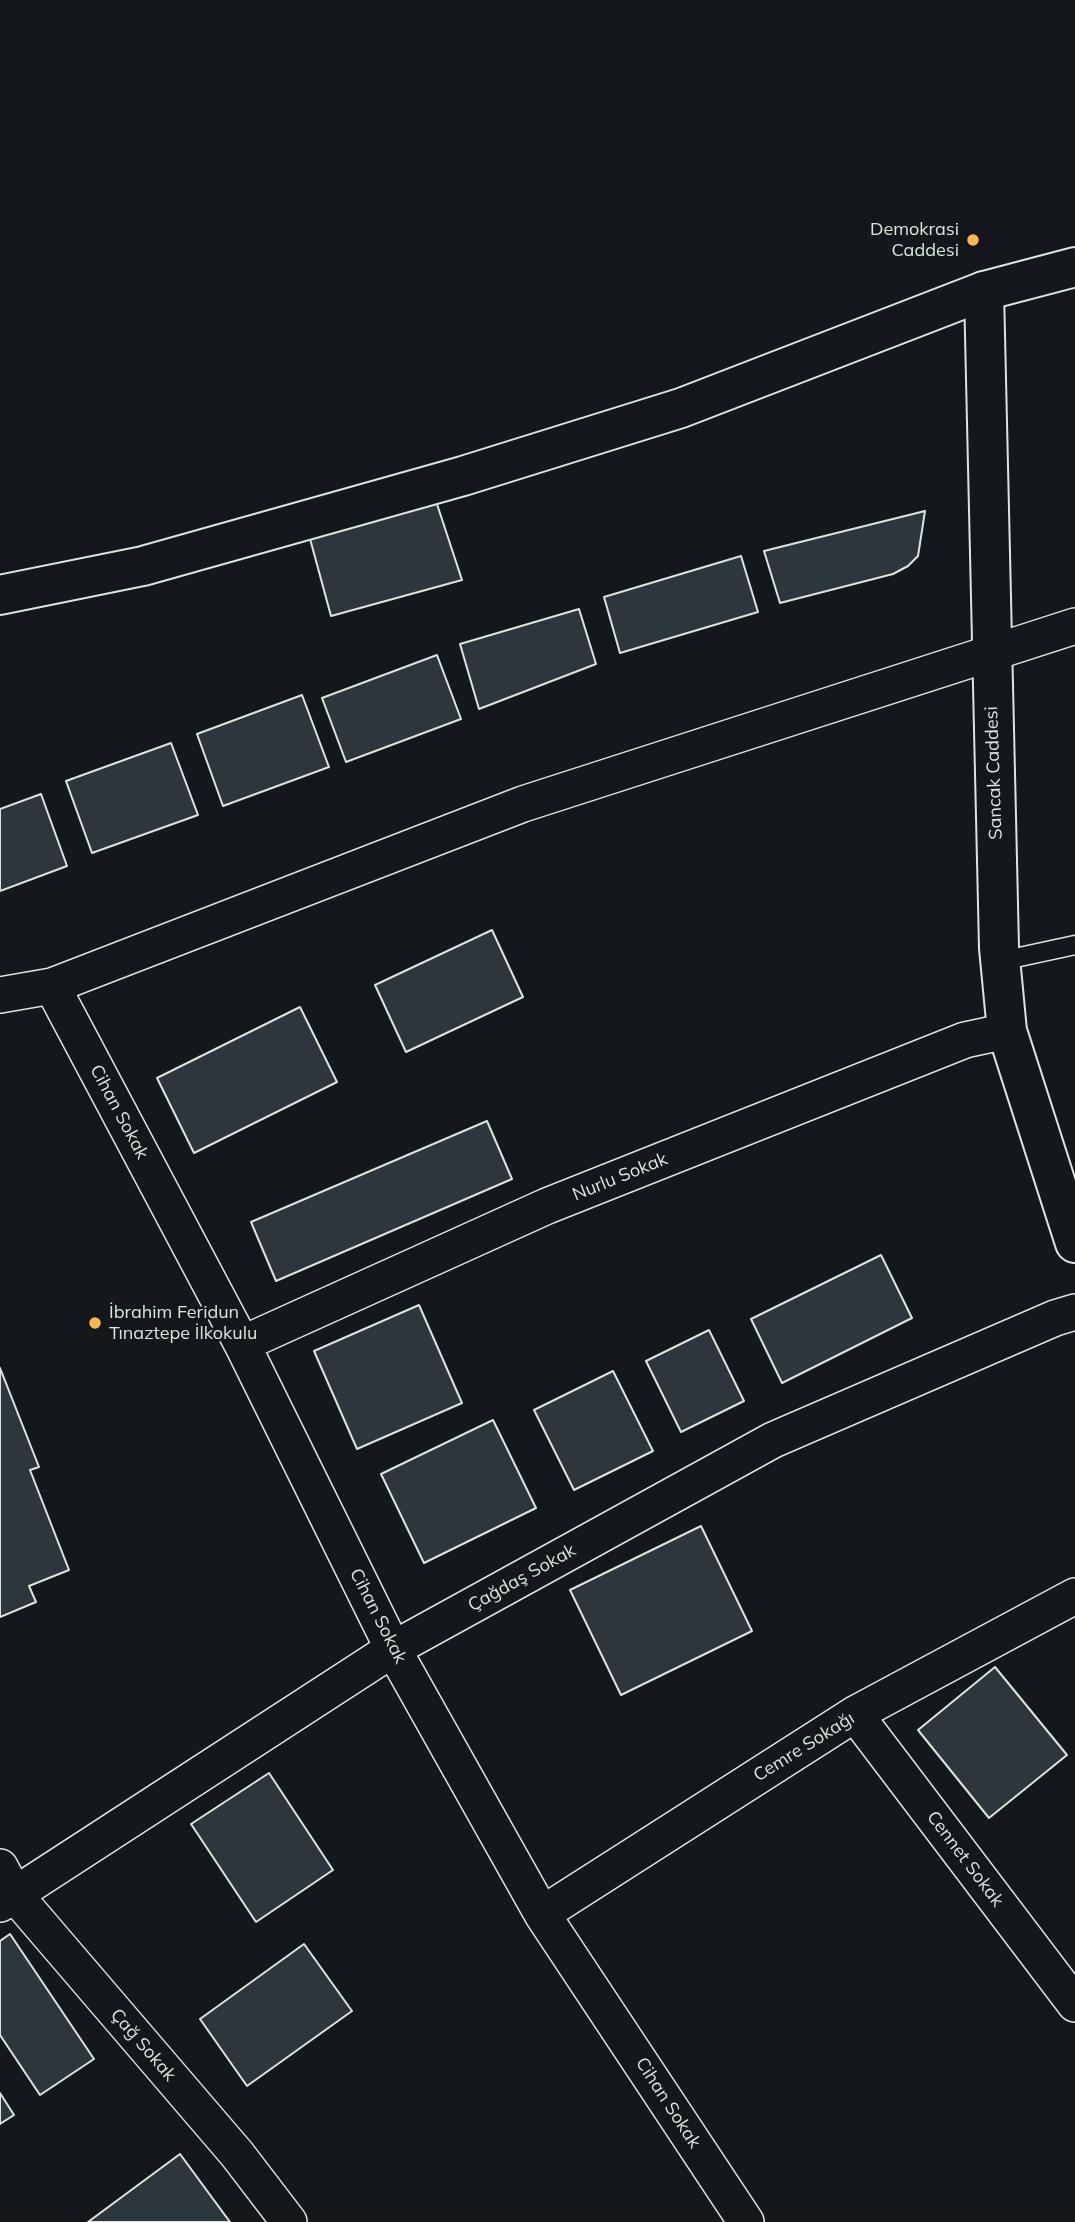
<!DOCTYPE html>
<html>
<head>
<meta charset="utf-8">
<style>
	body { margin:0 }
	canvas { display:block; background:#14181c }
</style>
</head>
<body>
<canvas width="1075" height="2222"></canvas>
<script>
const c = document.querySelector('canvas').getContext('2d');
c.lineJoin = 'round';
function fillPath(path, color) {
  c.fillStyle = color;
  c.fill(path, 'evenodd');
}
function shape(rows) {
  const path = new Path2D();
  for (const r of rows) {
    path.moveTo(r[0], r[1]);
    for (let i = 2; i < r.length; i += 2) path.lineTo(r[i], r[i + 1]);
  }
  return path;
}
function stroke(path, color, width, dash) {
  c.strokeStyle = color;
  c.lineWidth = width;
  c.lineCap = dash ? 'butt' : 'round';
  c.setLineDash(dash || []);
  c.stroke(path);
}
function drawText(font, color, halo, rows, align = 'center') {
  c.font = font + ' Mulish,sans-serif';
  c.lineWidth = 5;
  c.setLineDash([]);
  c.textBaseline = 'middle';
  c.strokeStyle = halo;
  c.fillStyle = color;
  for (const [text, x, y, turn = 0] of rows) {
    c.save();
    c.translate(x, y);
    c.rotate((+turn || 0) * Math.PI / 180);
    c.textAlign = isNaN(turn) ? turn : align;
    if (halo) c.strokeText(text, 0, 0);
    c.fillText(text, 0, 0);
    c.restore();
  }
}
const building = shape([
	[433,492,462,580,331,616,306,524,433,492],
	[925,511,918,556,908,566,893,574,780,603,764,551,925,511],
	[741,556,758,612,620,653,604,597,741,556],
	[579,609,596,664,479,709,460,644,579,609],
	[437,655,461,719,346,762,322,698,437,655],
	[302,695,329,767,223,806,197,734,302,695],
	[171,743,198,815,92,853,66,781,171,743],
	[41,794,67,866,0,891,0,809,41,794],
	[492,930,523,997,406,1052,375,985,492,930],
	[300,1007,337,1082,194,1153,157,1078,300,1007],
	[487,1121,512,1179,276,1281,251,1222,487,1121],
	[881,1255,912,1318,782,1383,751,1319,881,1255],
	[419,1305,462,1403,357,1449,314,1351,419,1305],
	[709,1330,744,1401,681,1432,646,1361,709,1330],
	[0,1368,39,1467,30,1470,69,1570,29,1586,36,1602,0,1617,0,1368],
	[613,1371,653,1451,574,1490,534,1410,613,1371],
	[493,1420,536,1508,424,1563,381,1474,493,1420],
	[701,1526,752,1631,621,1695,570,1590,701,1526],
	[995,1667,1067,1755,989,1818,918,1730,995,1667],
	[269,1773,333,1870,256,1922,191,1824,269,1773],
	[10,1934,94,2059,40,2095,0,2035,0,1941,10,1934],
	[304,1944,352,2011,247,2086,200,2019,304,1944],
	[0,2093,14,2115,0,2124,0,2093],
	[180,2154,230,2222,88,2222,180,2154]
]);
const service = shape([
	[1001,961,1075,945]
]);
const minor = shape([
	[52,986,242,1344,393,1649,542,1914,746,2222],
	[0,995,52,986,523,804,1075,626],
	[242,1344,547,1206,965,1040,1007,1031],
	[855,1714,1075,2004],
	[0,1867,15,1895,237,2154,289,2222],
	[0,1904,393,1649,773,1440,1055,1318,1075,1312],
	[542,1914,855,1714,1075,1596]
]);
const tertiary = shape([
	[984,291,999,948,1007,1031,1075,1243]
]);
const secondary = shape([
	[0,595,143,566,463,476,681,408,984,291,1075,267]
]);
const markers = [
	[973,240,7,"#ffb74d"],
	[95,1323,7,"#ffb74d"]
];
const poiNames = [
	["Demokrasi",959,230],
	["Caddesi",959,251],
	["İbrahim Feridun",109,1313,"left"],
	["Tınaztepe İlkokulu",109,1334,"left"]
];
const streetNames = [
	["Sancak Caddesi",994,773,-92],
	["Cihan Sokak",119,1112,62],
	["Nurlu Sokak",620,1177,-22],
	["Çağdaş Sokak",522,1578,-29],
	["Cihan Sokak",378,1616,63],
	["Cemre Sokağı",804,1747,-32],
	["Cennet Sokak",965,1859,53],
	["Çağ Sokak",143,2045,49],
	["Cihan Sokak",668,2103,57]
];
fillPath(building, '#2c363c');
stroke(building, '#d8e6dc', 2);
stroke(service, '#d8e6dc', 21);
stroke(minor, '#d8e6dc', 38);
stroke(tertiary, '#d8e6dc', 42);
stroke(secondary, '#d8e6dc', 42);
stroke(service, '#14181c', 18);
stroke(minor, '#14181c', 35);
stroke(tertiary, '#14181c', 38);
stroke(secondary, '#14181c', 38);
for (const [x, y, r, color] of markers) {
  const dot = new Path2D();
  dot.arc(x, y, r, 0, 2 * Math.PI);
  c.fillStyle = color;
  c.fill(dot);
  stroke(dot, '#14181c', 2.5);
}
drawText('18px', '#d8e6dc', '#14181c', poiNames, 'right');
drawText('18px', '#d8e6dc', '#14181c', streetNames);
</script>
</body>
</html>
